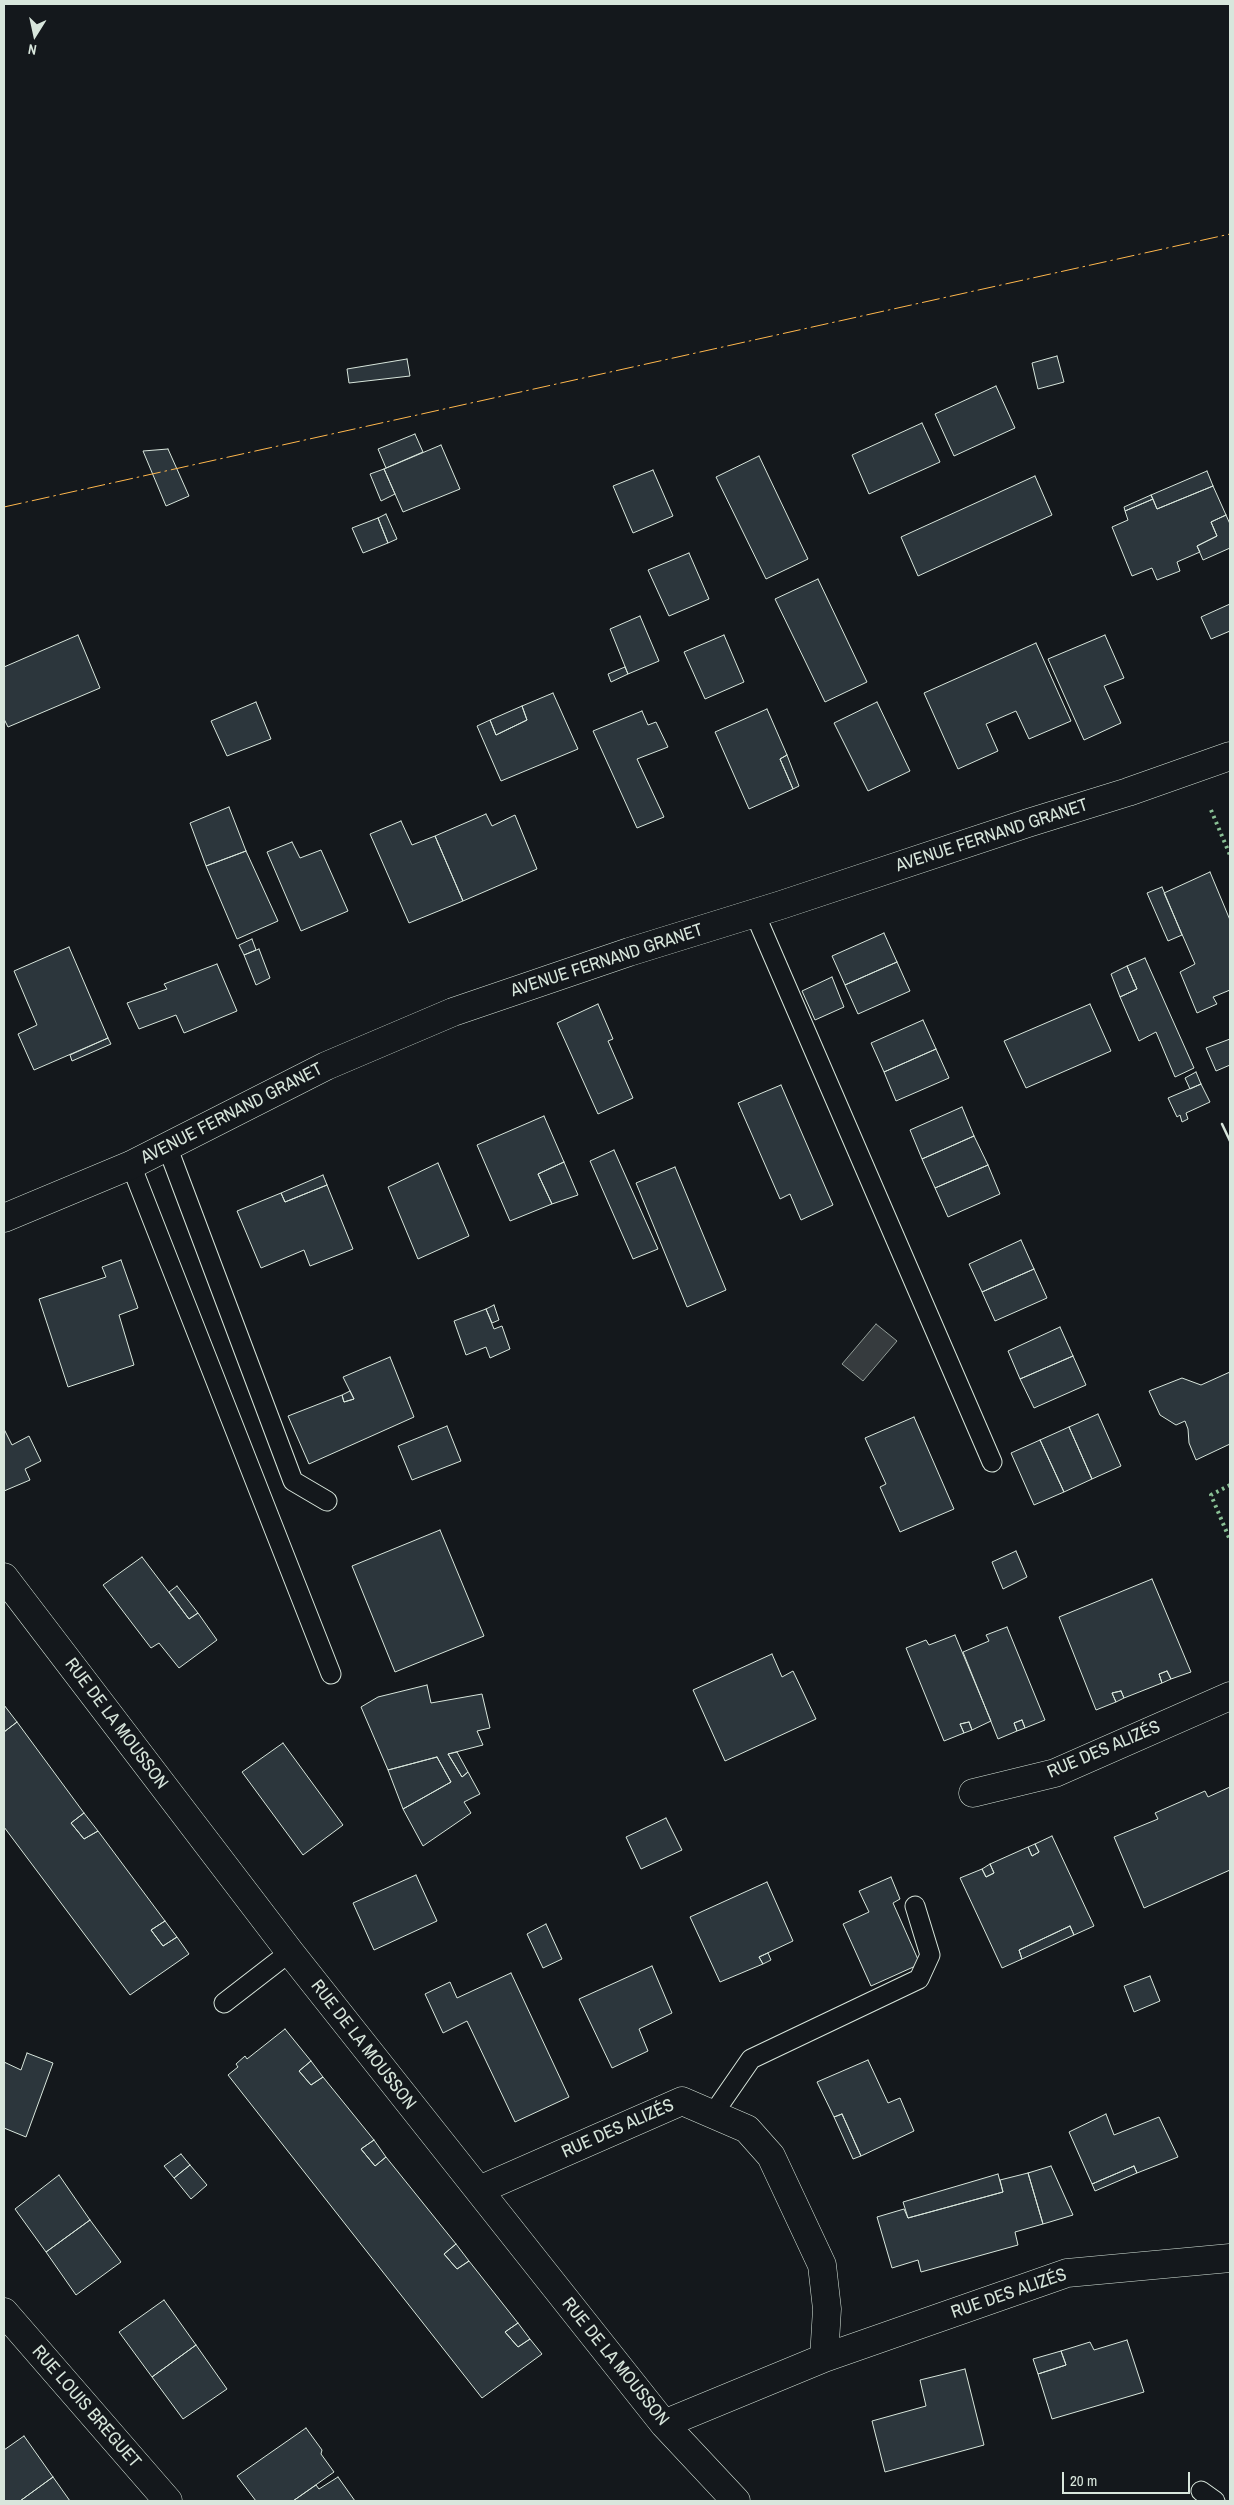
<!DOCTYPE html>
<html>
<head>
<meta charset="utf-8">
<style>
	body { margin:0 }
	#map { position:relative; width:1234px; height:2505px; overflow:hidden; background:#14181c; font-family:"Archivo Narrow",sans-serif }
	canvas { display:block }
	.frame { position:absolute; inset:0; border:5px solid #d8e6dc; pointer-events:none }
	.north { position:absolute; left:10px; top:10px; width:50px; height:50px; -webkit-text-stroke:4px #14181c; paint-order:stroke; rotate:190deg; font-size:14px; font-weight:700; line-height:20px; text-align:center; color:#d8e6dc }
	.north::after { content:''; display:block; margin:auto; width:18px; height:22px; background:#d8e6dc; clip-path:polygon(50% 0,100% 100%,50% 72%,0 100%) }
	.scale { position:absolute; left:1062px; top:2472px; width:128px; height:22px; box-sizing:border-box; border:2px solid #d8e6dc; border-top:0; padding-left:6px; font-size:15px; line-height:18px; white-space:nowrap; color:#d8e6dc; -webkit-text-stroke:4px #14181c; paint-order:stroke }
</style>
</head>
<body>
<div id="map">
<canvas width="1234" height="2505"></canvas>
<div class="frame"></div>
<div class="north">N</div>
<div class="scale">20 m</div>
</div>
<script>
const c = document.querySelector('canvas').getContext('2d');
c.lineJoin = 'round';
function fillPath(path, color) {
  c.fillStyle = color;
  c.fill(path, 'evenodd');
}
function shape(rows) {
  const path = new Path2D();
  for (const r of rows) {
    path.moveTo(r[0], r[1]);
    for (let i = 2; i < r.length; i += 2) path.lineTo(r[i], r[i + 1]);
  }
  return path;
}
function stroke(path, color, width, dash) {
  c.strokeStyle = color;
  c.lineWidth = width;
  c.lineCap = dash ? 'butt' : 'round';
  c.setLineDash(dash || []);
  c.stroke(path);
}
function drawText(font, color, halo, rows, align = 'center') {
  c.font = font + ' "Archivo Narrow",sans-serif';
  c.lineWidth = 4;
  c.setLineDash([]);
  c.textBaseline = 'middle';
  c.strokeStyle = halo;
  c.fillStyle = color;
  for (const [text, x, y, turn = 0] of rows) {
    c.save();
    c.translate(x, y);
    c.rotate((+turn || 0) * Math.PI / 180);
    c.textAlign = isNaN(turn) ? turn : align;
    if (halo) c.strokeText(text, 0, 0);
    c.fillText(text, 0, 0);
    c.restore();
  }
}
const water = shape([
	[876,1324,897,1341,863,1381,842,1364,876,1324]
]);
const building = shape([
	[1057,356,1064,382,1038,389,1032,363,1057,356],
	[407,359,410,376,349,383,347,369,407,359],
	[996,386,1015,428,954,456,935,414,996,386],
	[922,423,940,462,869,494,852,455,922,423],
	[415,434,423,452,386,468,378,449,415,434],
	[441,445,460,489,403,512,384,469,441,445],
	[168,449,189,496,166,506,143,451,168,449],
	[759,456,808,559,766,579,716,477,759,456],
	[384,469,395,494,381,501,370,474,384,469],
	[653,470,673,516,633,533,613,486,653,470],
	[1207,471,1213,486,1157,509,1151,495,1207,471],
	[1035,476,1052,515,918,576,901,537,1035,476],
	[1213,486,1226,515,1211,522,1217,536,1197,546,1200,552,1177,562,1180,571,1157,580,1152,568,1132,576,1112,527,1128,520,1125,511,1153,499,1157,509,1213,486],
	[1151,495,1153,499,1125,511,1124,507,1151,495],
	[386,514,397,539,388,543,378,518,386,514],
	[1226,515,1230,524,1230,548,1203,560,1197,546,1217,536,1211,522,1226,515],
	[378,518,388,543,363,553,352,528,378,518],
	[689,553,709,599,669,616,648,570,689,553],
	[818,579,867,682,825,702,775,599,818,579],
	[1230,604,1230,631,1211,639,1201,617,1230,604],
	[640,616,659,661,628,674,610,629,640,616],
	[78,635,100,688,8,727,4,719,4,667,78,635],
	[724,635,744,682,705,699,684,652,724,635],
	[1105,635,1124,678,1104,686,1121,723,1084,740,1048,659,1105,635],
	[1036,643,1071,721,1029,739,1016,711,986,724,998,751,958,769,924,693,1036,643],
	[625,667,628,674,611,682,608,674,625,667],
	[553,693,578,749,501,781,477,726,490,720,496,735,527,720,522,706,553,693],
	[256,702,271,739,227,756,211,721,256,702],
	[877,702,910,771,868,791,834,723,877,702],
	[522,706,527,720,496,735,490,720,522,706],
	[767,709,787,755,780,759,793,789,749,809,715,732,767,709],
	[642,711,648,725,656,722,668,747,637,759,664,817,637,828,593,731,642,711],
	[787,755,799,786,793,789,780,759,787,755],
	[229,807,246,851,206,866,190,823,229,807],
	[486,814,492,826,515,815,537,869,463,901,435,836,486,814],
	[401,821,412,845,435,836,463,901,409,923,370,834,401,821],
	[292,842,300,858,321,850,348,911,301,931,267,852,292,842],
	[246,851,278,921,237,939,206,866,246,851],
	[1210,872,1230,920,1230,990,1213,997,1217,1004,1197,1013,1180,972,1195,964,1164,893,1210,872],
	[1162,887,1182,935,1168,941,1147,893,1162,887],
	[884,933,897,962,845,985,832,956,884,933],
	[252,939,256,950,244,955,239,945,252,939],
	[69,947,108,1038,34,1070,18,1034,37,1025,14,971,69,947],
	[259,949,270,978,256,985,244,955,259,949],
	[1145,958,1194,1068,1175,1077,1156,1032,1139,1041,1120,997,1137,989,1127,966,1145,958],
	[897,962,910,991,858,1014,845,985,897,962],
	[217,964,237,1011,184,1033,176,1015,139,1029,127,1003,167,989,164,984,217,964],
	[1127,966,1137,989,1120,997,1111,974,1127,966],
	[832,977,844,1007,815,1020,802,991,832,977],
	[598,1004,613,1039,608,1041,633,1098,598,1114,557,1023,598,1004],
	[1090,1004,1111,1051,1026,1088,1004,1041,1090,1004],
	[923,1020,936,1049,884,1072,871,1043,923,1020],
	[108,1038,111,1044,72,1061,70,1055,108,1038],
	[1230,1039,1230,1065,1216,1071,1206,1048,1230,1039],
	[936,1049,949,1078,896,1101,884,1072,936,1049],
	[1196,1072,1201,1084,1190,1089,1185,1078,1196,1072],
	[1201,1084,1210,1102,1186,1113,1188,1119,1182,1122,1180,1115,1177,1117,1168,1098,1201,1084],
	[781,1085,833,1205,801,1220,790,1194,780,1199,738,1103,781,1085],
	[962,1107,974,1136,922,1159,910,1130,962,1107],
	[544,1116,564,1162,538,1174,552,1204,510,1221,477,1145,544,1116],
	[974,1136,988,1165,935,1188,922,1159,974,1136],
	[614,1150,658,1249,633,1259,590,1161,614,1150],
	[564,1162,578,1195,552,1204,538,1174,564,1162],
	[438,1163,469,1236,418,1259,388,1187,438,1163],
	[988,1165,1000,1194,948,1217,935,1188,988,1165],
	[675,1167,726,1290,687,1307,636,1183,675,1167],
	[323,1175,327,1185,285,1202,281,1193,323,1175],
	[327,1185,353,1249,310,1266,304,1250,261,1268,237,1211,281,1193,285,1202,327,1185],
	[1021,1240,1034,1269,982,1292,969,1264,1021,1240],
	[121,1260,138,1308,119,1315,134,1365,68,1387,39,1299,106,1277,102,1267,121,1260],
	[1034,1269,1047,1298,995,1321,982,1292,1034,1269],
	[494,1305,499,1320,492,1323,486,1309,494,1305],
	[486,1309,494,1329,502,1326,510,1349,490,1358,486,1347,466,1355,454,1321,486,1309],
	[1060,1327,1073,1356,1020,1379,1008,1351,1060,1327],
	[1073,1356,1086,1385,1034,1408,1020,1379,1073,1356],
	[390,1357,414,1417,309,1464,288,1416,342,1395,344,1402,354,1399,343,1377,390,1357],
	[1230,1372,1230,1444,1196,1460,1189,1443,1188,1429,1185,1421,1176,1425,1160,1415,1149,1391,1182,1378,1201,1385,1230,1372],
	[350,1391,354,1399,344,1402,342,1395,350,1391],
	[1098,1414,1121,1466,1092,1479,1069,1427,1098,1414],
	[914,1417,954,1509,900,1532,880,1487,886,1484,865,1438,914,1417],
	[447,1426,461,1461,412,1480,398,1446,447,1426],
	[1069,1427,1092,1479,1064,1492,1040,1440,1069,1427],
	[4,1429,12,1445,29,1436,41,1461,25,1469,30,1480,4,1491,4,1429],
	[1040,1440,1064,1492,1034,1505,1011,1453,1040,1440],
	[440,1530,484,1636,395,1672,352,1566,440,1530],
	[1016,1551,1027,1577,1003,1589,992,1562,1016,1551],
	[142,1557,189,1619,198,1613,217,1640,179,1668,159,1643,151,1648,103,1585,142,1557],
	[1152,1579,1191,1672,1171,1679,1167,1671,1159,1674,1162,1683,1124,1698,1121,1691,1112,1693,1116,1702,1096,1710,1059,1617,1152,1579],
	[177,1586,198,1613,189,1619,169,1592,177,1586],
	[1007,1627,1045,1720,1025,1728,1022,1720,1014,1723,1017,1731,998,1739,963,1652,989,1641,986,1635,1007,1627],
	[955,1635,991,1721,972,1730,969,1722,960,1724,964,1733,944,1741,906,1648,926,1640,929,1645,955,1635],
	[772,1654,782,1677,793,1671,816,1719,725,1761,693,1690,772,1654],
	[1167,1671,1171,1679,1162,1683,1159,1674,1167,1671],
	[427,1685,431,1703,482,1694,490,1728,477,1731,483,1745,448,1754,462,1777,468,1772,480,1794,464,1802,471,1813,423,1846,403,1809,451,1782,437,1757,388,1770,361,1707,378,1697,427,1685],
	[1121,1691,1124,1698,1116,1702,1112,1693,1121,1691],
	[4,1705,17,1722,4,1732,4,1705],
	[1022,1720,1025,1728,1017,1731,1014,1723,1022,1720],
	[17,1722,84,1813,71,1823,84,1839,98,1831,165,1921,151,1930,163,1946,177,1937,189,1954,130,1995,4,1827,4,1732,17,1722],
	[969,1722,972,1730,964,1733,960,1724,969,1722],
	[283,1743,343,1825,303,1855,242,1772,283,1743],
	[457,1752,468,1772,462,1777,448,1754,457,1752],
	[437,1757,451,1782,403,1809,388,1770,437,1757],
	[1230,1787,1230,1870,1144,1908,1114,1837,1158,1819,1155,1813,1205,1791,1208,1797,1230,1787],
	[84,1813,98,1831,84,1839,71,1823,84,1813],
	[666,1818,682,1850,641,1869,626,1837,666,1818],
	[1052,1836,1094,1926,1074,1935,1070,1926,1019,1950,1022,1959,1002,1968,960,1878,982,1869,986,1877,994,1873,990,1864,1028,1847,1032,1856,1039,1852,1035,1844,1052,1836],
	[1035,1844,1039,1852,1032,1856,1028,1847,1035,1844],
	[990,1864,994,1873,986,1877,982,1869,990,1864],
	[416,1875,437,1921,374,1950,353,1903,416,1875],
	[891,1877,900,1899,893,1903,920,1964,871,1986,843,1924,869,1912,859,1891,891,1877],
	[767,1882,793,1941,759,1957,763,1964,720,1982,690,1917,767,1882],
	[165,1921,177,1937,163,1946,151,1930,165,1921],
	[546,1924,562,1959,543,1968,527,1934,546,1924],
	[1070,1926,1074,1935,1022,1959,1019,1950,1070,1926],
	[768,1953,771,1960,763,1964,759,1957,768,1953],
	[652,1966,672,2013,639,2029,648,2051,612,2068,579,1999,652,1966],
	[511,1973,569,2097,515,2122,467,2021,443,2033,425,1994,450,1982,457,1998,511,1973],
	[1150,1976,1160,2001,1134,2012,1124,1986,1150,1976],
	[285,2029,311,2061,299,2071,311,2085,323,2077,374,2140,361,2149,375,2166,386,2157,456,2244,444,2254,457,2269,469,2261,518,2323,505,2332,518,2347,530,2339,542,2354,482,2398,228,2075,238,2067,236,2064,245,2056,247,2059,285,2029],
	[27,2053,53,2063,26,2137,4,2128,4,2062,21,2070,27,2053],
	[868,2060,888,2103,900,2098,914,2131,861,2156,842,2114,834,2117,817,2082,868,2060],
	[311,2061,323,2077,311,2085,299,2071,311,2061],
	[842,2114,861,2156,853,2159,834,2117,842,2114],
	[1106,2114,1114,2135,1159,2117,1178,2157,1137,2173,1134,2166,1092,2184,1069,2132,1106,2114],
	[374,2140,386,2157,375,2166,361,2149,374,2140],
	[181,2154,190,2165,174,2178,164,2166,181,2154],
	[190,2165,207,2185,191,2199,174,2178,190,2165],
	[1051,2166,1073,2215,1043,2224,1028,2173,1051,2166],
	[1134,2166,1137,2173,1095,2191,1092,2184,1134,2166],
	[1028,2173,1043,2224,1015,2232,1018,2245,921,2272,918,2260,892,2268,877,2217,904,2209,908,2218,1003,2192,1000,2180,1028,2173],
	[998,2174,1003,2192,908,2218,903,2202,998,2174],
	[59,2175,90,2220,46,2252,15,2209,59,2175],
	[90,2220,121,2262,76,2295,46,2252,90,2220],
	[456,2244,469,2261,457,2269,444,2254,456,2244],
	[164,2300,196,2345,152,2377,119,2332,164,2300],
	[518,2323,530,2339,518,2347,505,2332,518,2323],
	[1127,2340,1144,2392,1052,2419,1038,2374,1066,2365,1061,2351,1090,2342,1094,2350,1127,2340],
	[196,2345,227,2389,183,2419,152,2377,196,2345],
	[1061,2351,1066,2365,1038,2374,1033,2359,1061,2351],
	[965,2369,984,2445,885,2472,872,2421,926,2406,920,2380,965,2369],
	[306,2428,322,2450,321,2454,334,2472,293,2501,256,2501,237,2476,306,2428],
	[24,2436,53,2477,20,2501,4,2501,4,2450,24,2436],
	[53,2477,70,2501,20,2501,53,2477],
	[338,2477,355,2501,293,2501,316,2485,319,2489,338,2477]
]);
const lane = shape([
	[755,914,992,1462],
	[167,1146,293,1481,327,1501],
	[131,1165,331,1674],
	[224,2003,290,1952],
	[713,2114,751,2059,919,1979,930,1955,915,1906],
	[1201,2491,1215,2501]
]);
const street = shape([
	[4,1218,131,1165,326,1066,453,1012,629,952,781,905,1028,823,1128,792,1230,756],
	[4,1577,290,1952,664,2424,736,2501],
	[973,1793,1055,1773,1230,1696],
	[479,2190,682,2101,747,2129,771,2156,822,2265,827,2309,824,2358,664,2424],
	[4,2312,168,2501],
	[824,2358,1067,2273,1230,2258]
]);
const hedge = shape([
	[1211,810,1230,855],
	[1230,1485,1211,1495,1230,1540]
]);
const wall = shape([
	[1222,1124,1230,1141]
]);
const power = shape([
	[4,507,1230,234]
]);
const streetNames = [
	["AVENUE FERNAND GRANET",992,836,-18],
	["AVENUE FERNAND GRANET",607,961,-18],
	["AVENUE FERNAND GRANET",232,1114,-27],
	["RUE DE LA MOUSSON",116,1724,53],
	["RUE DES ALIZÉS",1104,1750,-23],
	["RUE DE LA MOUSSON",363,2045,52],
	["RUE DES ALIZÉS",618,2129,-24],
	["RUE DES ALIZÉS",1009,2294,-19],
	["RUE DE LA MOUSSON",615,2362,51],
	["RUE LOUIS BREGUET",86,2407,49]
];
fillPath(water, '#363b3e');
stroke(water, '#939e99', 1);
fillPath(building, '#2c363c');
stroke(building, '#d8e6dc', 1);
stroke(lane, '#d8e6dc', 21);
stroke(street, '#d8e6dc', 29);
stroke(lane, '#14181c', 19);
stroke(street, '#14181c', 28);
stroke(hedge, '#8ac095', 4, [2.5, 4]);
stroke(wall, '#d8e6dc', 2.5);
stroke(power, '#ffb74d', 1, [18, 4, 2.5, 4]);
drawText('18px', '#d8e6dc', '#14181c', streetNames);
</script>
</body>
</html>
